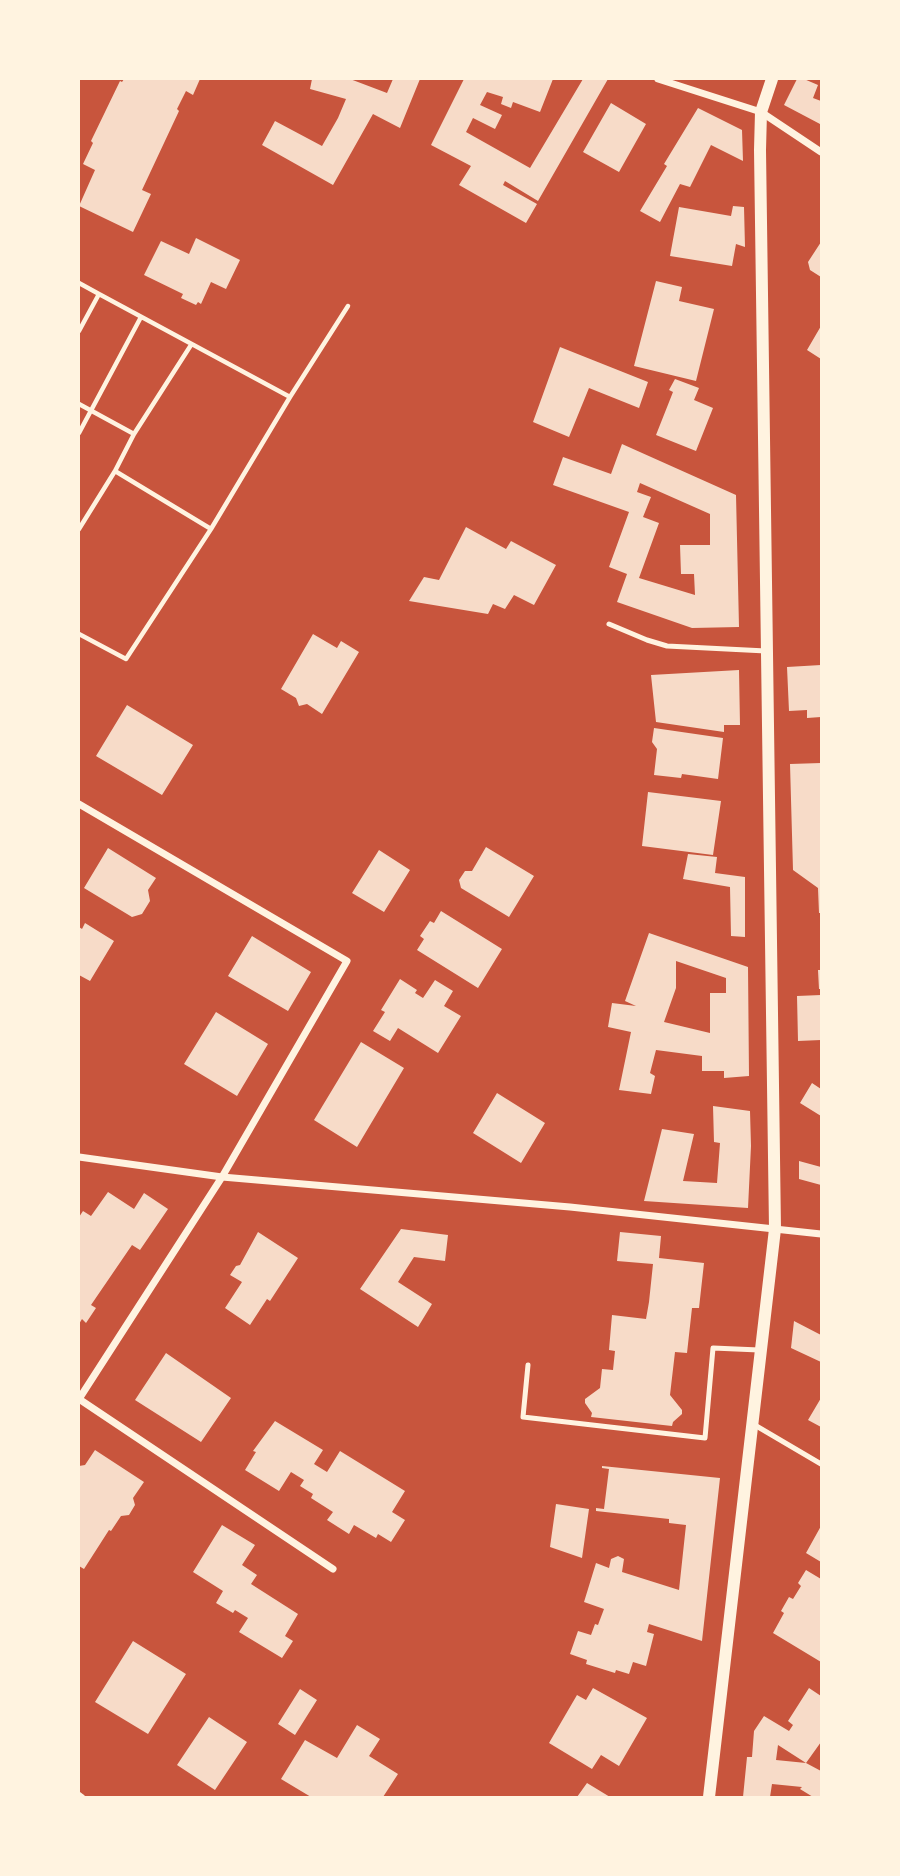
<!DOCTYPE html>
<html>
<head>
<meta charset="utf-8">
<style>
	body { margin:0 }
	#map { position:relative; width:900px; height:1876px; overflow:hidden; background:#c8553d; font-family:"Work Sans",sans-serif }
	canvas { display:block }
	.frame { position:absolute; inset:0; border:80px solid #fff3e0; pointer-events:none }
</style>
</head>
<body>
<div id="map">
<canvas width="900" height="1876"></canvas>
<div class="frame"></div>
</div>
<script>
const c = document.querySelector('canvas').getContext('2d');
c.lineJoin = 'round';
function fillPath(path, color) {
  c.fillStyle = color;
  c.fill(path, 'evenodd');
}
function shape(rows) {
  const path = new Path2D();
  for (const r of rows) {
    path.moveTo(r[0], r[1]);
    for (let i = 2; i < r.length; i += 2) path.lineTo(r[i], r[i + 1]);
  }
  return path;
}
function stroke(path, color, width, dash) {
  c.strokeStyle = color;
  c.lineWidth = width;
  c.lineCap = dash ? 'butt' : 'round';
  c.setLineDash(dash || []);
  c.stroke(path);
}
const building = shape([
	[124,79,200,79,193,95,186,91,177,109,179,111,142,190,151,194,133,232,79,206,95,170,83,164,93,143,91,141,120,81,122,82],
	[312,79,350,79,387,93,393,79,420,79,400,128,373,114,333,185,262,145,275,121,322,146,338,118,346,99,310,89],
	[464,79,553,79,540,112,513,102,511,108,501,104,503,97,487,92,480,105,502,115,495,129,473,118,466,132,530,168,583,79,608,79,538,201,505,181,503,185,537,204,526,223,459,185,471,166,431,145],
	[797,79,804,79,818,85,813,98,821,101,820,124,784,105],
	[611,103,646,124,619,172,583,152],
	[698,108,742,130,743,161,711,145,690,187,680,184,660,222,640,211,667,166,664,164],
	[733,206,744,207,745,247,736,244,732,266,670,256,679,207,731,216],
	[196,238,240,260,226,289,211,282,201,304,198,302,196,305,181,298,183,294,144,275,161,241,189,254],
	[821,242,821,277,810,270,808,262],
	[656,281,682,287,679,301,714,309,696,381,634,366],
	[821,326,821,359,807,350],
	[560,347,648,382,639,408,589,388,569,437,533,422],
	[675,379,699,388,694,400,713,408,696,451,656,435,673,392,669,390],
	[622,444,736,495,739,627,692,628,617,602,627,574,609,567,629,512,553,485,563,457,611,474],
	[640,483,710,514,710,545,680,545,681,574,694,574,695,595,639,578,659,523,643,517,651,497,637,492],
	[466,527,506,549,511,541,556,565,534,605,514,595,505,609,493,604,488,614,409,601,424,577,439,580],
	[313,634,337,648,341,641,359,652,322,714,307,704,299,706,296,698,281,689],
	[821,665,821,717,807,718,807,710,789,711,787,667],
	[739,670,740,725,724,725,724,732,656,722,651,675],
	[127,705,193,745,162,795,96,756],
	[654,728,723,738,718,779,682,774,681,778,654,775,657,749,652,742],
	[821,763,821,913,819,913,818,888,793,870,790,764],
	[648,792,721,801,713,855,642,846],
	[486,847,534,876,509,917,461,888,459,880,465,871,472,871],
	[108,848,156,878,148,890,150,901,142,914,132,917,84,888],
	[379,850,410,870,384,912,352,893],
	[688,854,717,857,715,873,745,877,745,937,731,936,730,887,683,879],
	[441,911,502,949,478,988,417,950,424,939,420,936,430,921,434,923],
	[85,923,114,941,90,981,79,975,79,927,82,929],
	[649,933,748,967,749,1076,724,1078,724,1071,702,1071,702,1056,656,1050,650,1073,655,1076,651,1094,619,1090,631,1032,608,1027,612,1003,636,1006,625,1001],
	[676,961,726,978,726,993,710,993,710,1033,664,1022,676,988],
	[252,936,311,972,288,1011,228,976],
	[818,970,821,970,821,989,819,989],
	[400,979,417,990,415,993,423,998,435,980,453,991,444,1006,461,1016,438,1053,398,1028,390,1041,373,1031,385,1012,381,1010],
	[821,995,821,1040,798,1041,797,996],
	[216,1012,268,1044,237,1096,184,1064],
	[361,1042,404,1068,357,1147,314,1120],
	[812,1083,821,1089,821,1116,800,1103],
	[497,1093,545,1123,521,1163,473,1133],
	[713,1106,750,1111,751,1146,748,1208,644,1201,662,1129,694,1134,683,1181,717,1183,720,1143,714,1142],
	[799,1161,821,1167,821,1185,799,1179],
	[108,1192,134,1209,144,1193,168,1209,140,1250,132,1245,91,1305,96,1308,86,1323,82,1319,79,1324,79,1217,83,1211,91,1216],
	[401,1229,448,1235,445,1261,414,1257,398,1282,432,1304,418,1327,360,1289],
	[258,1232,298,1258,270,1301,267,1299,250,1325,225,1308,242,1282,230,1275,236,1266,240,1265],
	[620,1232,661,1236,659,1258,704,1263,699,1308,692,1308,687,1353,675,1352,670,1395,682,1410,682,1414,673,1422,672,1426,591,1417,592,1413,585,1403,585,1399,600,1388,602,1369,613,1370,615,1351,609,1350,612,1315,646,1319,649,1302,653,1264,617,1261],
	[794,1321,821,1335,821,1362,791,1348],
	[166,1353,231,1398,201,1442,135,1400],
	[821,1398,821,1427,808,1420],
	[275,1421,323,1450,314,1464,327,1472,340,1451,405,1491,392,1512,405,1520,391,1542,378,1534,376,1538,354,1525,349,1534,327,1520,333,1512,311,1498,313,1494,300,1486,304,1480,291,1472,279,1491,245,1470,256,1452,253,1451],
	[95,1450,144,1482,133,1498,135,1505,129,1515,121,1516,111,1531,109,1530,84,1569,79,1566,79,1466,85,1465],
	[602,1466,720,1478,702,1641,649,1624,647,1632,654,1634,646,1666,633,1662,629,1674,616,1670,615,1673,586,1664,587,1660,570,1654,578,1631,591,1635,595,1624,598,1625,604,1609,584,1602,596,1563,609,1568,611,1559,618,1556,624,1559,622,1572,679,1590,686,1525,669,1523,669,1519,596,1511,596,1508,604,1509,609,1469,602,1468],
	[556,1504,589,1509,582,1558,550,1547],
	[222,1525,255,1545,242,1565,257,1575,251,1584,298,1614,285,1636,293,1641,282,1658,239,1632,248,1618,235,1610,233,1613,216,1603,223,1591,193,1572],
	[821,1526,821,1562,806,1553],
	[806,1570,821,1579,821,1662,773,1633,784,1613,781,1611,789,1597,793,1599,801,1586,798,1583],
	[133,1641,186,1674,148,1734,95,1702],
	[593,1688,647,1718,619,1766,601,1755,592,1769,549,1743,577,1695,586,1700],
	[809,1688,821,1696,821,1742,806,1763,778,1745,776,1760,806,1763,821,1771,821,1797,813,1797,800,1789,802,1787,772,1784,770,1797,743,1797,747,1757,752,1757,754,1731,764,1716,789,1731,793,1725,788,1721],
	[300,1689,317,1700,295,1735,278,1724],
	[209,1717,247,1742,215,1790,177,1765],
	[357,1725,380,1739,369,1756,398,1774,383,1797,311,1797,281,1779,305,1740,337,1758],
	[587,1783,610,1797,577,1797]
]);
const path = shape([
	[79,283,99,294],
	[79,331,99,294,290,397],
	[79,404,134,434],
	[79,433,141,317],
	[115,471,211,529],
	[79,529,115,471,134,434,191,345],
	[79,634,126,659,211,529,290,397,348,306],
	[79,1794,83,1797]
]);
const service = shape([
	[609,624,647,640,667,646,766,651],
	[528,1365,523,1417,705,1438,713,1348,759,1350],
	[753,1424,821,1464]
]);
const minor = shape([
	[658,79,761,112,821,152],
	[79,804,347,961,222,1177,79,1399,333,1569],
	[79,1157,222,1177,570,1207,821,1234]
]);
const tertiary = shape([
	[709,1797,775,1229,760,150,761,112,772,79]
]);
fillPath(building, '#f7dbc8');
stroke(path, '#fff3e0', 4.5);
stroke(service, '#fff3e0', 5);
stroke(minor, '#fff3e0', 7);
stroke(tertiary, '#fff3e0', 12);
</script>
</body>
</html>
